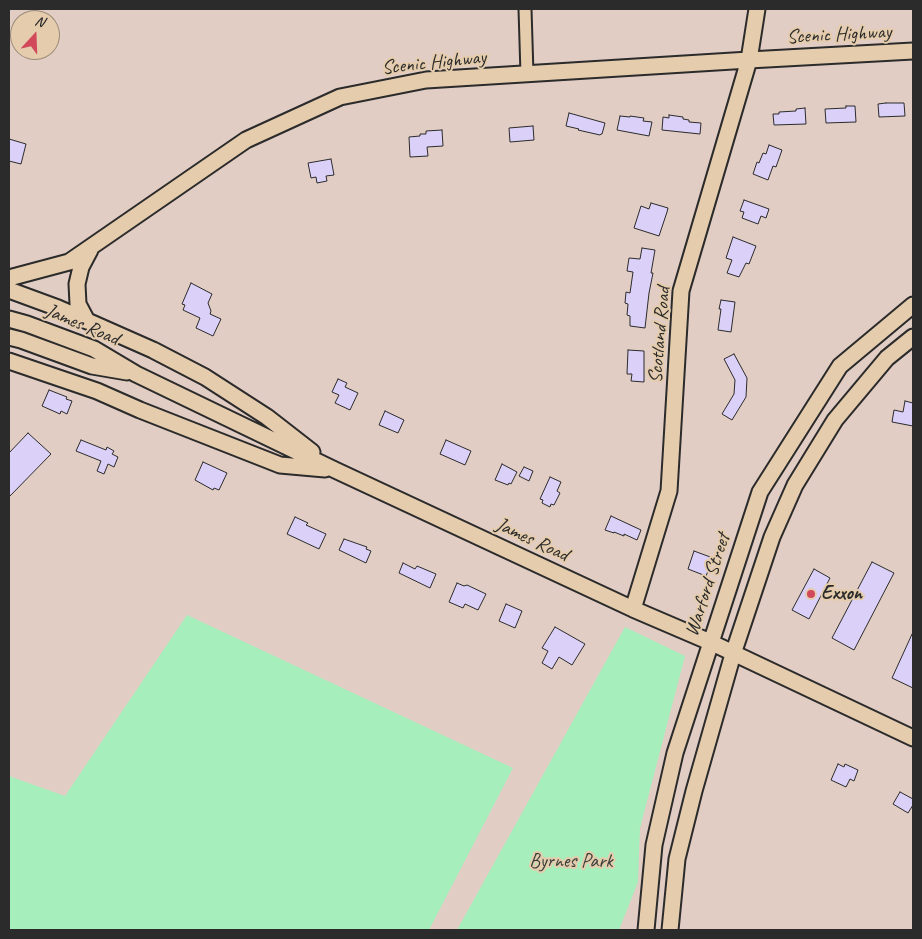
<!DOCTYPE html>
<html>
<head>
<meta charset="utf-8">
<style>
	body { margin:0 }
	#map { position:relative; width:922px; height:939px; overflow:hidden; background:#e2cdc4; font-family:Caveat,sans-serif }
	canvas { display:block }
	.frame { position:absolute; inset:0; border:10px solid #2b2b2b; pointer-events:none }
	.north { position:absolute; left:10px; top:10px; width:50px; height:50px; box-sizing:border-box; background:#e5ccad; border:1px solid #9b8c79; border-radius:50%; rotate:20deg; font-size:14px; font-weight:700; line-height:20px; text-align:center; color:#2b2b2b }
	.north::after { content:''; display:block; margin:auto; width:18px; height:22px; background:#d1495b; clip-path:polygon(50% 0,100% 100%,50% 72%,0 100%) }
</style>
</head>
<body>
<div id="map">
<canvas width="922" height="939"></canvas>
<div class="frame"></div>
<div class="north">N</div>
</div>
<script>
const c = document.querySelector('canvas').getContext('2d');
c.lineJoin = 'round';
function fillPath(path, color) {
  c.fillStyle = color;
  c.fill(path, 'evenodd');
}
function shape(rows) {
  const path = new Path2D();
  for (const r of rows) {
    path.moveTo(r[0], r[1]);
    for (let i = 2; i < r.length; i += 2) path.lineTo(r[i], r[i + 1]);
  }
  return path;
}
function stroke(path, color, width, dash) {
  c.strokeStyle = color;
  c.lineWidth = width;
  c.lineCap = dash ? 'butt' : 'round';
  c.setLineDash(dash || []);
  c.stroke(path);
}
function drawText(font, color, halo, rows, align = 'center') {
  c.font = font + ' Caveat,sans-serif';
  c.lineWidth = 4;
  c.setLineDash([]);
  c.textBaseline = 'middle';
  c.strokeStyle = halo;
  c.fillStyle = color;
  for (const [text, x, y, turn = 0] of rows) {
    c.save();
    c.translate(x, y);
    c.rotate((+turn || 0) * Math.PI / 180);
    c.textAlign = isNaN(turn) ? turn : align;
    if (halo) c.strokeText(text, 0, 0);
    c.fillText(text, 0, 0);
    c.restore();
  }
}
const green = shape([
	[187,615,513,768,429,930,9,930,9,776,65,796],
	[625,627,685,656,640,828,638,882,619,930,457,930]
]);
const building = shape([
	[886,103,904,103,905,116,879,117,878,104,886,103],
	[846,106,855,106,856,122,826,123,825,109,846,108,846,106],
	[805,108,806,124,774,125,773,114,779,114,779,112,796,111,796,109,805,108],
	[569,113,605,123,602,134,601,134,600,135,578,130,579,129,566,126,569,113],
	[669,115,683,117,683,119,689,120,689,122,701,123,700,134,662,130,663,117,669,118,669,115],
	[620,116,630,117,630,116,644,118,643,121,652,122,649,136,617,130,620,116],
	[533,126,534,140,510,142,509,128,533,126],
	[442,130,443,146,427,147,428,156,410,157,409,137,420,136,420,134,426,134,426,131,442,130],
	[9,139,26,144,21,164,9,161,9,139],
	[769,145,782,150,776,167,773,166,768,180,753,174,757,162,759,163,763,153,766,154,769,145],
	[331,159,334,175,326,176,327,181,317,183,316,177,311,178,308,163,331,159],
	[744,200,769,209,766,218,761,216,758,224,742,218,744,212,740,211,744,200],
	[651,203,668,208,667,212,659,236,634,228,641,206,649,209,651,203],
	[733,237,756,246,749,264,746,263,739,277,727,273,732,260,726,258,733,237],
	[642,248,655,250,651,273,653,273,649,293,645,328,630,326,630,316,627,315,628,304,625,303,626,292,630,293,633,272,627,271,629,258,640,259,642,248],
	[191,283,212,294,208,303,211,311,210,314,221,319,213,336,196,328,200,318,183,310,185,305,182,304,191,283],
	[721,300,735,302,731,332,718,330,721,309,719,309,721,300],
	[628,350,644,351,644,382,631,381,632,374,627,374,628,350],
	[734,354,747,378,746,397,732,420,722,414,734,394,735,380,724,359,734,354],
	[338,379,347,383,345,387,358,393,350,410,335,403,339,395,332,392,338,379],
	[49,390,67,397,66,399,72,401,67,414,61,411,60,414,42,406,49,390],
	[905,401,913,403,913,426,892,422,894,410,903,412,905,401],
	[385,411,404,420,398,433,379,425,385,411],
	[28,433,51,454,9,497,9,453,28,433],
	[81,440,106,450,107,447,114,451,112,454,118,457,114,467,108,464,104,474,97,471,101,461,76,451,81,440],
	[446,440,471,451,465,465,440,454,446,440],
	[203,462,227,473,219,490,214,488,213,490,195,480,203,462],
	[502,464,517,472,511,484,509,483,508,485,495,480,502,464],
	[524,467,533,471,529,481,519,476,524,467],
	[550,477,561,482,557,491,560,493,554,505,551,504,550,507,542,503,543,500,540,499,550,477],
	[611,516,641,530,637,540,624,534,624,536,614,532,614,533,605,530,611,516],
	[295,517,308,523,306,525,326,534,319,549,287,534,295,517],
	[344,539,367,547,366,549,371,551,366,563,339,550,344,539],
	[694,551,713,558,706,576,688,569,694,551],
	[872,562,894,573,854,650,832,638,872,562],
	[403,563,415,569,417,566,436,574,430,588,399,573,403,563],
	[814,569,830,578,809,619,792,610,814,569],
	[457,583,464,586,467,585,486,594,478,610,465,604,463,608,449,602,457,583],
	[506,604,522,611,515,628,499,621,506,604],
	[555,627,585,644,572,665,559,657,552,669,542,663,548,651,542,648,555,627],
	[913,632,913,688,892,678,913,632],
	[838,764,844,767,845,764,858,770,854,781,850,779,846,787,831,780,838,764],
	[900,792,913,799,913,805,908,813,893,804,900,792]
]);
const street = shape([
	[525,9,527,74]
]);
const secondary = shape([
	[9,278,69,262,246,140,340,97,426,80,749,60,913,51],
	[9,290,58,308,153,350,205,377,267,417,312,452],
	[9,319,27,324,94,349,136,374,335,470,633,609,710,642,913,738],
	[87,321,78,304,77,284,81,267,90,250],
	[9,337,21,340,92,366,127,372],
	[9,361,97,391,140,410,280,465,325,469],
	[633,609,669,491,681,291,749,60,757,9],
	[646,930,654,845,675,753,760,492,840,366,913,305],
	[670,930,677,859,694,791,733,654,772,537,795,485,835,420,887,358,913,337]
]);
const markers = [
	[811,594,5,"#d1495b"]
];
const streetNames = [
	["Scenic Highway",839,35,-3],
	["Scenic Highway",434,63,-6],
	["James Road",82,325,23],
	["Scotland Road",660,335,-85],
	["James Road",532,540,25],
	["Warford Street",708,585,-72]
];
const poiNames = [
	["Exxon",821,594]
];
const parkNames = [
	["Byrnes Park",571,862]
];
fillPath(green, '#a6eebc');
fillPath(building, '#dad0f8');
stroke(building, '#2b2b2b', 1);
stroke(street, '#2b2b2b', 15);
stroke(secondary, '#2b2b2b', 19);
stroke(street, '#e5ccad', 11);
stroke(secondary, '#e5ccad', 15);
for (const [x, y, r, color] of markers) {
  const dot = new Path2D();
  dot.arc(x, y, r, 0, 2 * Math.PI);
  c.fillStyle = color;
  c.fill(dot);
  stroke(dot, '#e5ccad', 2);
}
drawText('20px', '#2b2b2b', '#e5ccad', streetNames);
drawText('bold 20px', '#2b2b2b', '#e5ccad', poiNames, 'left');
drawText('20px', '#373e3a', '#e5ccad', parkNames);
</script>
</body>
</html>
